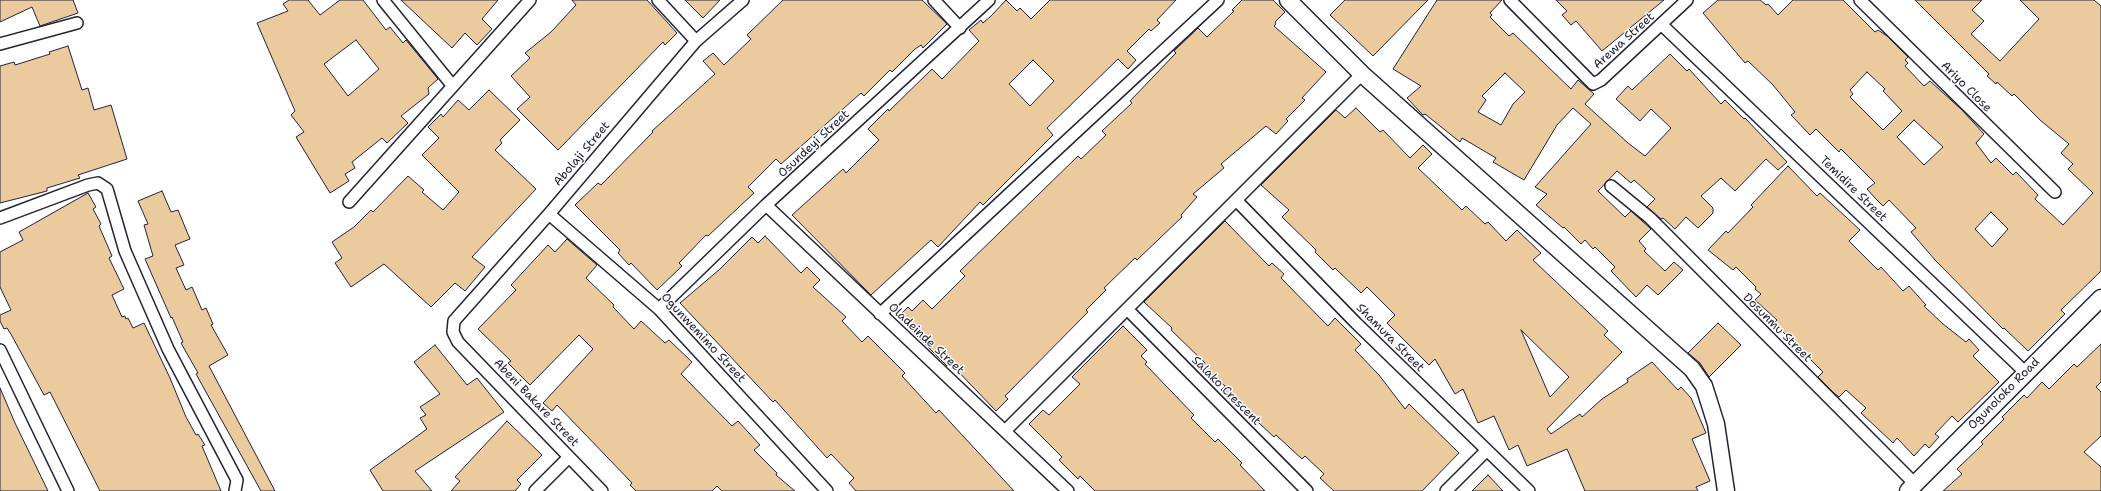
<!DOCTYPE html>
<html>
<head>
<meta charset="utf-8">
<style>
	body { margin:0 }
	canvas { display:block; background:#fff }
</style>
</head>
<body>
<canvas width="2101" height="491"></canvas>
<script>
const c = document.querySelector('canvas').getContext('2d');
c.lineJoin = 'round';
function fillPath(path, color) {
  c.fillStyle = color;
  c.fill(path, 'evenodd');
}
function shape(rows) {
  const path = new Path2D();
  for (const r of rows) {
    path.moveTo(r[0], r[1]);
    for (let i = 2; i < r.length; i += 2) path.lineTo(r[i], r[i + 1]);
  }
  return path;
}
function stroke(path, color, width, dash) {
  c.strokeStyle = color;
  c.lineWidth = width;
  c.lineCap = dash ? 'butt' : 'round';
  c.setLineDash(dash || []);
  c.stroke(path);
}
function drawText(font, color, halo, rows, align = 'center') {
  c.font = font + ' "Shantell Sans",sans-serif';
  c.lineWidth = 3;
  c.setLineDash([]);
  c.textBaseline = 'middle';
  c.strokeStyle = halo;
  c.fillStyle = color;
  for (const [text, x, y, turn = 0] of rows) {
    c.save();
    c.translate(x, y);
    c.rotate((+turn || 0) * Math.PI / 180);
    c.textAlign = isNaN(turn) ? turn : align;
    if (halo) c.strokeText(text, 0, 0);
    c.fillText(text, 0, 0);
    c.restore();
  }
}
const building = shape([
	[0,0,73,0,78,13,40,26,32,7,0,22,0,0],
	[289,0,308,0,320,15,340,0,363,0,386,30,390,27,403,43,406,40,438,79,428,88,429,94,401,116,408,123,387,143,382,138,352,162,355,168,345,174,349,181,330,193,296,137,304,132,291,115,295,111,257,23,288,11,283,4,289,0],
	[356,40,379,69,348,96,324,64,356,40],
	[401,0,498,0,482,19,492,29,477,45,465,33,452,48,401,0],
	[572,0,647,0,677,33,665,45,663,42,558,150,517,109,530,97,511,76,530,58,525,53,551,32,576,5,572,0],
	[685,0,720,0,703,18,685,0],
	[783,0,922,0,947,24,923,48,921,45,915,49,892,72,890,70,864,96,861,93,781,164,776,159,748,187,754,193,708,236,706,235,679,263,682,266,657,290,631,263,629,265,618,253,620,250,575,205,598,183,601,185,653,132,652,131,715,74,703,61,713,53,724,65,751,39,747,35,783,0],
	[1006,0,1017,11,1020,8,1031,19,1050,0,1176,0,1157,20,1160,23,1151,31,1149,29,1127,51,1136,60,1128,69,1118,59,1047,128,1053,135,983,205,980,202,938,247,931,240,871,295,792,215,843,169,846,173,879,140,868,129,888,109,889,111,932,69,942,79,979,41,969,30,981,20,983,23,991,16,1006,0],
	[1033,60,1054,81,1030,106,1009,84,1033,60],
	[1242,0,1273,0,1285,12,1275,22,1276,24,1274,26,1326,72,1302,98,1305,100,1286,119,1288,121,1276,134,1266,126,1221,164,1224,168,1193,194,1197,197,1181,215,1182,217,1137,260,1135,258,1104,288,1106,290,1086,310,1088,312,1005,396,1008,399,996,411,950,363,947,366,898,317,908,307,912,311,923,300,932,309,965,276,960,271,1078,156,1081,159,1106,135,1102,131,1132,103,1130,101,1176,53,1174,51,1198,28,1207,37,1234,11,1232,10,1242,0],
	[1345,0,1428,0,1373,56,1330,15,1345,0],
	[1437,0,1502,0,1490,13,1492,15,1490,17,1509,36,1513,33,1571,89,1578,80,1594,94,1585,104,1628,143,1645,156,1671,128,1651,109,1640,121,1616,99,1628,86,1632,90,1670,54,1687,71,1689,69,1721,104,1725,100,1744,119,1745,118,1787,162,1778,170,1766,159,1735,191,1721,178,1701,196,1713,208,1713,213,1698,228,1686,217,1675,229,1663,218,1661,219,1647,207,1655,199,1634,180,1631,183,1617,171,1598,191,1625,217,1631,211,1651,229,1639,241,1646,249,1644,251,1665,271,1674,262,1683,270,1658,295,1647,285,1636,297,1611,271,1615,267,1595,247,1593,249,1585,240,1581,244,1564,227,1563,228,1536,205,1547,194,1535,187,1591,124,1573,108,1557,125,1524,180,1493,162,1496,158,1462,138,1460,142,1425,114,1423,115,1407,98,1421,86,1393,69,1437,0],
	[1505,73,1525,92,1513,104,1501,125,1478,112,1486,100,1482,96,1505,73],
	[1556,0,1664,0,1602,51,1576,21,1571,25,1562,15,1567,11,1556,0],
	[1718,0,1760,0,1766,5,1768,4,1778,15,1793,0,1843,0,1875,32,1878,30,1887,36,1908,57,1905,60,1908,63,1905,66,1924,86,1930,81,1962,110,1984,134,1976,143,1991,163,1996,158,2013,175,2016,172,2038,195,2035,199,2063,225,2093,193,2068,169,2073,164,2061,153,2069,144,2040,120,2014,94,2012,96,1997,82,1996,84,1987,76,1989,74,1915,0,1982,0,1972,10,1984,21,1971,34,2000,61,2039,19,2020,0,2094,0,2101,6,2101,271,2061,310,2065,314,2028,351,2004,328,2003,329,1935,260,1911,232,1916,228,1889,200,1883,206,1875,198,1867,189,1875,183,1841,149,1839,152,1816,129,1810,135,1791,115,1795,112,1773,85,1748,61,1745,63,1703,13,1718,0],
	[1867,72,1885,89,1883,91,1902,111,1883,130,1850,97,1853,94,1850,90,1867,72],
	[1914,120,1943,147,1924,165,1897,137,1914,120],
	[1991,212,2008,229,1992,247,1975,229,1991,212],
	[68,46,82,90,88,88,94,110,111,105,127,159,78,175,80,178,47,188,47,191,0,203,0,66,14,62,15,65,50,54,49,52,68,46],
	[489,90,520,120,500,140,502,143,495,150,536,189,472,257,485,267,465,291,455,283,431,307,384,264,351,287,335,263,342,258,332,242,354,227,371,210,373,212,408,176,424,190,422,192,443,210,459,192,422,155,439,138,428,127,441,114,443,117,458,100,469,110,489,90],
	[1356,108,1380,132,1383,130,1410,158,1423,145,1432,154,1418,168,1462,210,1466,206,1485,224,1488,222,1506,241,1517,230,1541,253,1533,260,1608,331,1604,335,1622,352,1547,429,1551,434,1580,414,1582,417,1602,399,1628,382,1627,379,1652,362,1678,390,1681,387,1691,398,1706,433,1692,439,1710,481,1696,487,1698,491,1585,491,1567,449,1527,466,1518,445,1509,450,1494,416,1478,423,1463,389,1455,394,1435,359,1429,365,1387,323,1395,315,1367,287,1361,293,1335,268,1333,270,1315,252,1316,250,1282,217,1289,210,1261,185,1336,110,1345,118,1356,108],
	[1521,330,1569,377,1550,397,1521,330],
	[1788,166,1817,196,1820,193,1860,230,1849,241,1878,270,1881,267,1903,291,1909,286,1926,305,1924,306,1943,324,1966,342,1969,339,1979,350,1973,356,1999,382,1958,422,1952,416,1935,434,1939,437,1929,448,1925,444,1914,456,1897,438,1893,443,1861,413,1866,408,1846,390,1839,397,1834,393,1818,377,1823,372,1774,323,1777,320,1755,300,1761,294,1755,289,1756,287,1736,267,1733,270,1708,250,1726,231,1728,233,1753,207,1751,205,1788,166],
	[162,191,171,212,178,210,190,239,175,245,184,265,176,268,186,290,192,287,202,310,206,308,213,324,211,325,228,355,209,366,275,491,261,491,196,374,198,373,181,343,183,342,172,317,171,318,145,259,153,256,144,225,148,224,138,201,162,191],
	[88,193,96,207,93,209,101,224,99,226,112,256,109,258,124,289,112,295,122,317,125,316,126,319,128,318,133,328,144,323,170,378,186,417,196,435,198,434,205,445,202,446,221,491,100,491,50,392,44,395,12,336,7,328,4,329,0,321,0,315,11,310,0,287,0,252,23,240,19,232,88,193],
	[1225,221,1269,266,1272,263,1284,274,1281,278,1328,326,1335,318,1361,344,1355,350,1379,375,1405,409,1409,404,1459,453,1422,491,1334,491,1320,478,1324,474,1305,456,1302,459,1276,435,1274,437,1245,410,1243,411,1221,390,1225,386,1203,366,1205,363,1171,330,1172,328,1144,302,1225,221],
	[765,236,801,273,807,267,820,280,813,287,846,317,842,321,862,342,868,336,905,373,902,376,936,413,939,410,1014,491,856,491,849,483,854,478,831,454,827,458,775,400,773,402,680,303,720,269,752,237,758,243,765,236],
	[567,239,597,265,586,278,614,305,613,307,634,329,641,321,665,343,669,340,692,362,681,374,732,426,738,421,760,445,754,450,777,473,776,475,795,491,722,491,717,486,712,491,636,491,630,485,632,483,557,405,552,411,543,403,593,349,579,335,530,385,508,363,511,361,478,329,516,290,511,285,548,245,555,252,567,239],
	[1718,323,1741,345,1709,377,1700,363,1688,353,1718,323],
	[1123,326,1147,350,1141,356,1147,362,1145,364,1194,415,1191,418,1215,442,1218,439,1242,463,1240,465,1265,491,1095,491,1080,476,1078,479,1059,460,1062,457,1029,424,1043,410,1049,415,1080,384,1072,377,1123,326],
	[2101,344,2101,382,2096,387,2101,392,2101,436,2084,452,2101,467,2101,491,1943,491,1962,474,1957,469,1983,444,1981,442,2004,419,2002,417,2024,395,2027,398,2042,382,2049,389,2074,364,2077,367,2101,344],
	[435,345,467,385,477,378,504,412,415,471,432,491,383,491,370,470,427,429,420,418,426,415,420,407,440,394,414,362,435,345],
	[0,388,15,423,48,491,0,491,0,388],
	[507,421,542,455,517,480,521,484,515,491,451,491,460,481,455,477,507,421],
	[1488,475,1503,491,1472,491,1488,475]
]);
const street = shape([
	[383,0,452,85],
	[658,0,696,41],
	[934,0,960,28],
	[1510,0,1593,84,1601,80,1687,0],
	[1860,0,2055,192],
	[1662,25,2026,373],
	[0,44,77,23],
	[1611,186,1650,218,1915,484],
	[1236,200,1356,323,1529,491],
	[349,202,530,0],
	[766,205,1068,491],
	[549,214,659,309,827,491],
	[0,218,88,185,98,183,107,189,125,251,168,349,237,480,235,491],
	[659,309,766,205,989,0],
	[1127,309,1307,491],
	[880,314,1218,0],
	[0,350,68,491],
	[1005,431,1362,74],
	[535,491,569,457],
	[602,491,458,342,453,332,454,321,549,214,696,41,743,0],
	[1446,491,1486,451]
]);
const secondary = shape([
	[1288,0,1362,74,1692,369,1704,386,1716,424,1726,491],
	[1908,491,2101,298]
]);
const streetNames = [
	["Arewa Street",1624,41,-42],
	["Ariyo Close",1966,87,45],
	["Osundeyi Street",814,144,-43],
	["Abolaji Street",582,154,-50],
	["Temidire Street",1853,189,44],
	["Dosunmu Street",1777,328,45],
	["Ogunwemimo Street",703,338,47],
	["Shamura Street",1390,338,45],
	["Oladeinde Street",926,339,43],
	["Salako Crescent",1226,391,45],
	["Ogunoloko Road",2004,394,-45],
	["Abeni Bakare Street",536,403,46]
];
fillPath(building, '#ebcb9d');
stroke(building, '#22223b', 1);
stroke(street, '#22223b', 14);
stroke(secondary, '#22223b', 19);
stroke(street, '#fff', 11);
stroke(secondary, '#fff', 16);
drawText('12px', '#22223b', '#fff', streetNames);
</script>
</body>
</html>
